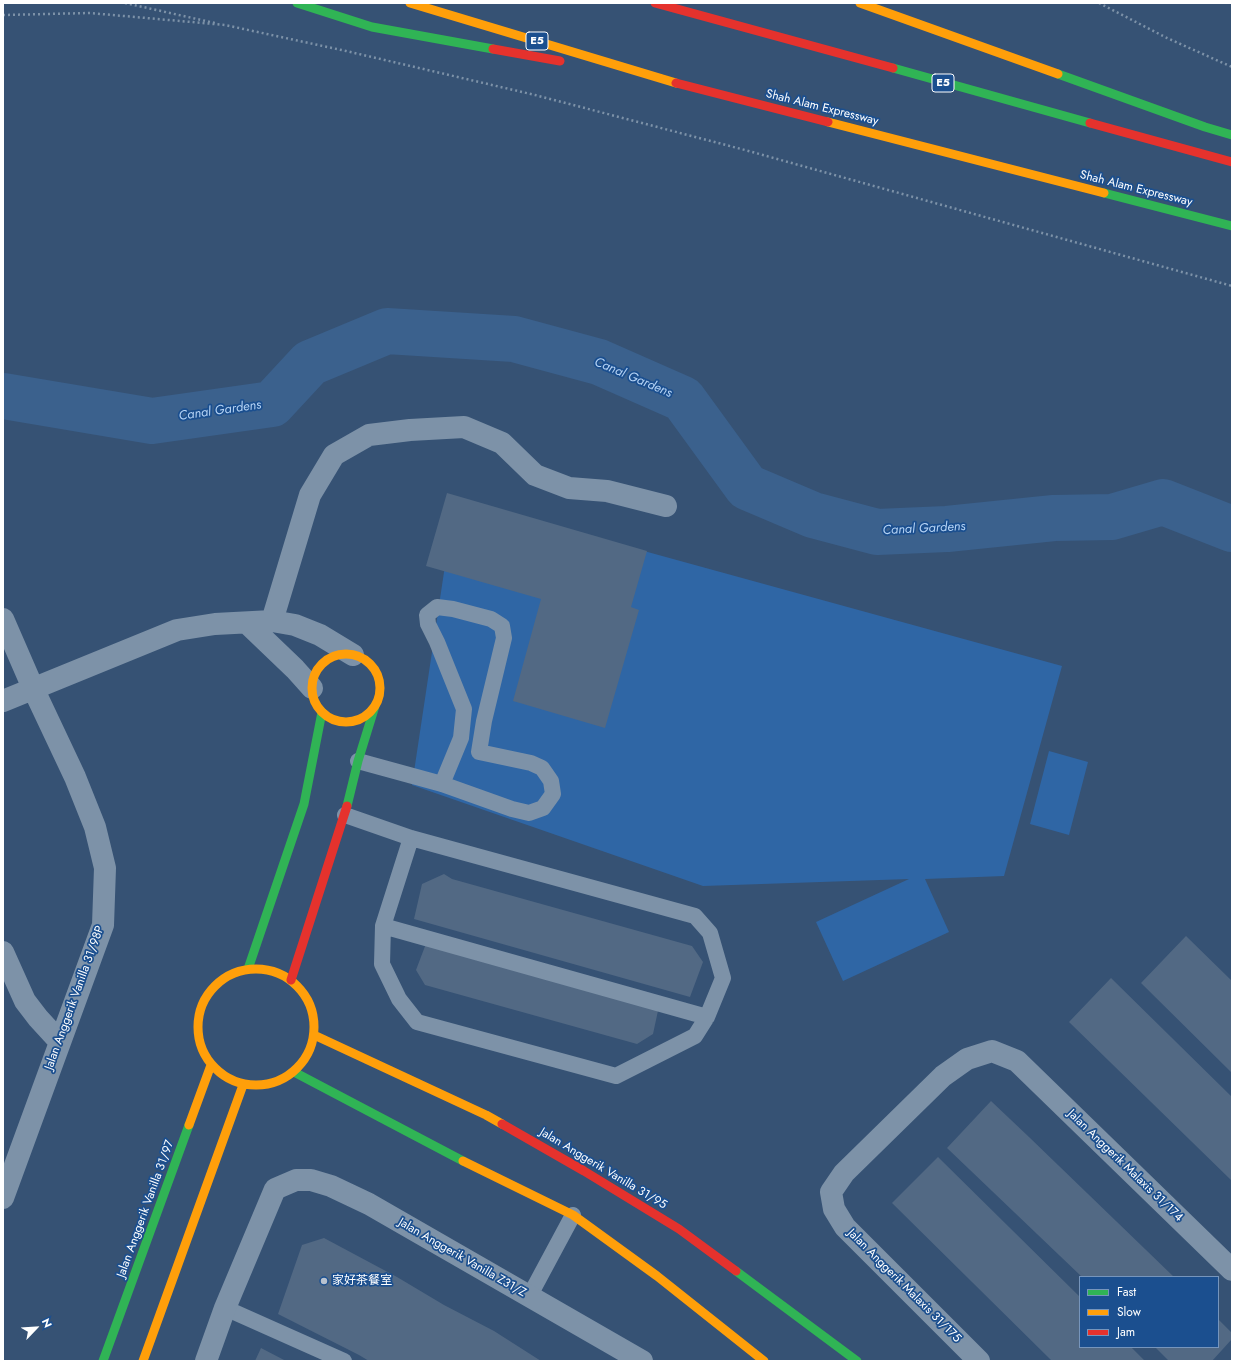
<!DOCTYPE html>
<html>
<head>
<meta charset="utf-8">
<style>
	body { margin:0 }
	#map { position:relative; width:1235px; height:1364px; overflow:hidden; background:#365274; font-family:Jost,sans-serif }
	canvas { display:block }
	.frame { position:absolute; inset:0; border:4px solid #fff; pointer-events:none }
	.legend { position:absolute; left:1079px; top:1276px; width:140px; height:72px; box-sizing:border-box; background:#1b4f8f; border:1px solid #7695bc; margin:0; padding:5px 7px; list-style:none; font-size:12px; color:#fff }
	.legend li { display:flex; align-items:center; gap:8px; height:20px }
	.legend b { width:20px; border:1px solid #7695bc }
	.north { position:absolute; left:16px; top:1308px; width:40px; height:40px; -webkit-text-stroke:3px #1b4f8f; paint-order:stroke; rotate:65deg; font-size:11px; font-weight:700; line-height:16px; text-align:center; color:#fff }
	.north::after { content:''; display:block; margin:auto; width:14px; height:18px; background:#fff; clip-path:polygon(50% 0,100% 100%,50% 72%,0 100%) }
</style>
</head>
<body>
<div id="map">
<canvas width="1235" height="1364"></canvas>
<div class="frame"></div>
<ul class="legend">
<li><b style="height:5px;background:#30b455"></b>Fast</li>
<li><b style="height:5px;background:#ff9f0a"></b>Slow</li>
<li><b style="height:5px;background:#e5322d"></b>Jam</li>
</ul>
<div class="north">N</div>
</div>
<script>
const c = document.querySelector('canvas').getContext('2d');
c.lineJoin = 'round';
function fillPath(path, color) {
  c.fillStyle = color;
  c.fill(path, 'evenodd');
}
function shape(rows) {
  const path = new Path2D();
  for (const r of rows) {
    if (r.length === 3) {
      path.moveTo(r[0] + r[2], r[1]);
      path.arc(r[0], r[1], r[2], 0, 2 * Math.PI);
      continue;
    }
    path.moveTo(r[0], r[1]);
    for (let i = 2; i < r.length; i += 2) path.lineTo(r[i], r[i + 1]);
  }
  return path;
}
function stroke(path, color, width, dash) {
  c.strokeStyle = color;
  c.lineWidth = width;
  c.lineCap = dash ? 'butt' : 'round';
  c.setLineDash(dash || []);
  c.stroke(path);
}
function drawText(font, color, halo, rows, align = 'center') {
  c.font = font + ' Jost,"Noto Sans SC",sans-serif';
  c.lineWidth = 3.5;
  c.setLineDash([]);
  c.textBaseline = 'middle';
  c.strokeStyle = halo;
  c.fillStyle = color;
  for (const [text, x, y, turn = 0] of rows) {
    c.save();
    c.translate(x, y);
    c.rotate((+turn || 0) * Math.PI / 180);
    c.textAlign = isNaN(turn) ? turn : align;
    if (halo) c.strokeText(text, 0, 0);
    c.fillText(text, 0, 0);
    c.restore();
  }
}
const green = shape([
	[455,499,1062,666,1004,876,925,879,949,932,843,981,816,922,909,879,703,886,412,785],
	[1049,751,1088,762,1069,835,1030,824]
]);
const river = shape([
	[3,396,152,421,272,404,310,363,387,331,514,339,599,362,683,399,747,487,813,515,877,532,947,529,1054,518,1112,517,1163,502,1232,529]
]);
const building = shape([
	[447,493,647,551,631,607,639,610,605,728,513,701,541,599,426,566],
	[444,874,452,879,692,946,703,962,690,997,414,919,422,884],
	[1186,936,1232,981,1232,1073,1141,983],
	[427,941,659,1006,653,1034,637,1044,425,985,416,970],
	[1111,978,1232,1097,1232,1181,1069,1022],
	[991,1101,1029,1137,1174,1277,1082,1277,947,1148],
	[938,1157,1080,1297,1080,1347,1131,1347,1145,1361,1052,1361,892,1203],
	[324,1238,397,1277,444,1305,494,1331,541,1361,369,1361,359,1355,278,1314,302,1245],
	[1218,1319,1232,1333,1232,1339,1212,1361,1169,1361,1155,1347,1218,1347],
	[261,1348,286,1361,255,1361]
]);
const path = shape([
	[125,3,215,23],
	[1099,3,1167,38,1232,67],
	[3,15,90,13,225,25,346,51,535,95,745,150,1232,286]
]);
const lane = shape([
	[358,761,442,784,512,809,529,813,543,808,553,794,551,781,542,768,531,763,479,752,484,721,504,638,502,626,491,619,453,609,437,607,427,615,428,624,437,642,464,709,461,738,442,784],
	[345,815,411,838,695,916,710,933,723,978,707,1017,695,1036,616,1076,417,1022,399,999,382,964,383,926,411,838],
	[383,926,707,1017],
	[529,1297,573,1215],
	[225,1308,344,1361]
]);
const street = shape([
	[3,619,33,688,75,777,95,827,105,868,103,925,3,1198],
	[272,621,310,495,334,455,369,435,410,430,464,427,502,443,535,475,569,488,607,491,666,506],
	[247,623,295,669,312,688],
	[3,701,177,630,215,624,272,621,295,625,320,635,353,655],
	[3,952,25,1001,38,1018,60,1042],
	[206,1361,225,1308,275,1189,296,1180,311,1180,331,1186,369,1204,642,1361],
	[979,1361,845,1227,834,1209,831,1192,844,1173,943,1076,967,1059,992,1051,1017,1061,1232,1270]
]);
const fast = shape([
	[297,3,372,27,493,49],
	[893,68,1090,123],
	[1058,74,1205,127,1232,135],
	[1104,193,1232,226],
	[347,806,358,761,375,706],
	[248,969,304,804,322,712],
	[294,1072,463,1161],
	[736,1271,857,1361],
	[103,1361,189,1125]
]);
const slow = shape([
	[410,3,676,83],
	[860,3,1058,74],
	[828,122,1104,193],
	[346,688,34],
	[256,1027,58],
	[314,1035,486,1115,502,1124],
	[189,1125,211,1065],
	[463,1161,573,1215,657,1276,764,1361],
	[143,1361,243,1085]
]);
const jam = shape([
	[655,3,893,68],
	[493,49,560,61],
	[676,83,828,122],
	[1090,123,1232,162],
	[291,980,347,806],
	[502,1124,584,1171,679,1229,736,1271]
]);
const markers = [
	[324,1281,4,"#b9c2ce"]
];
const shields = [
	[537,41,22],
	[943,83,22]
];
const shieldNames = [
	["E5",537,41],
	["E5",943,83]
];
const streetNames = [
	["Shah Alam Expressway",822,108,14],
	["Shah Alam Expressway",1136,189,14],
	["Jalan Anggerik Vanilla 31/98P",75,998,-70],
	["Jalan Anggerik Malaxis 31/174",1125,1166,44],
	["Jalan Anggerik Vanilla 31/95",603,1169,31],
	["Jalan Anggerik Vanilla 31/97",146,1209,-70],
	["Jalan Anggerik Vanilla Z31/Z",462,1258,30],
	["Jalan Anggerik Malaxis 31/175",904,1286,45]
];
const poiNames = [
	["家好茶餐室",332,1281]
];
const waterNames = [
	["Canal Gardens",633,378,23],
	["Canal Gardens",220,411,-8],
	["Canal Gardens",924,529,-3]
];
fillPath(green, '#2f66a5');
stroke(river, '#3b618d', 46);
fillPath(building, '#526984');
stroke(path, '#7d92a8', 2.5, [2, 3]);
stroke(lane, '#7d92a8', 16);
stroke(street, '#7d92a8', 22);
stroke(fast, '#30b455', 9);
stroke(slow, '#ff9f0a', 9);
stroke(jam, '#e5322d', 9);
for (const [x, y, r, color] of markers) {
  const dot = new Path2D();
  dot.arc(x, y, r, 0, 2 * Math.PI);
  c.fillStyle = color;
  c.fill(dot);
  stroke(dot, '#1b4f8f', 1.5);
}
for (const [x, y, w] of shields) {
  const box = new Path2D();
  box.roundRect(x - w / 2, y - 9, w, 18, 3);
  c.fillStyle = '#1b4f8f';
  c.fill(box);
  stroke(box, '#fff', 1);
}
drawText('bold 11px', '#fff', null, shieldNames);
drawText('12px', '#fff', '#1b4f8f', streetNames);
drawText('12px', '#fff', '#1b4f8f', poiNames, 'left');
drawText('italic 13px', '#b5d3f5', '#1b4f8f', waterNames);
</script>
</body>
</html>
